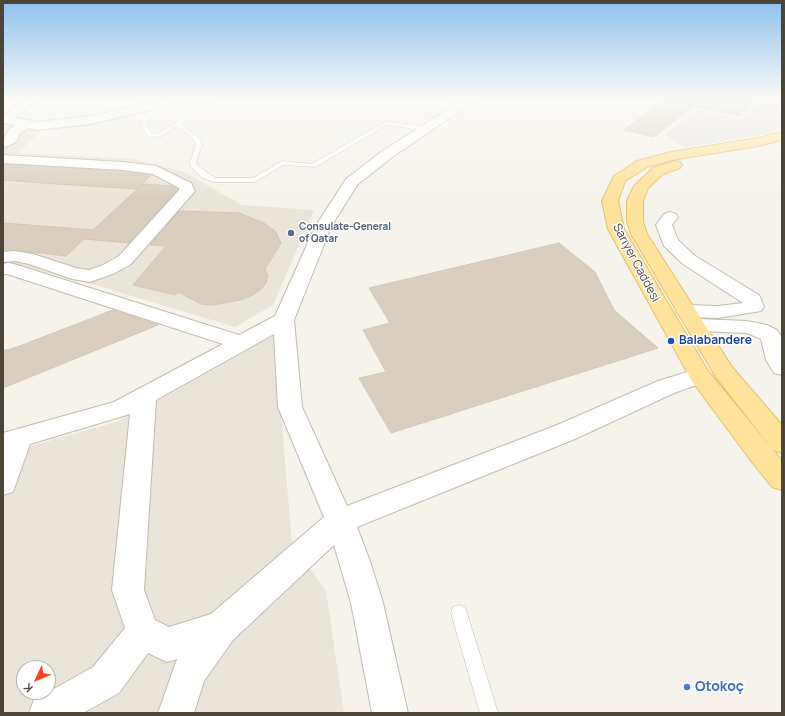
<!DOCTYPE html>
<html>
<head>
<meta charset="utf-8">
<style>
	body { margin:0 }
	#map { position:relative; width:785px; height:716px; overflow:hidden; background:#f6f3ec; font-family:Manrope,sans-serif }
	canvas { display:block }
	.frame { position:absolute; inset:0; border:4px solid #4b4439; pointer-events:none }
	.north { position:absolute; left:16px; top:660px; width:40px; height:40px; box-sizing:border-box; background:#fff; border:1px solid #b7b4b0; border-radius:50%; rotate:226deg; font-size:11px; font-weight:700; line-height:16px; text-align:center; color:#4b4439 }
	.north::after { content:''; display:block; margin:auto; width:14px; height:18px; background:#fc3f1d; clip-path:polygon(50% 0,100% 100%,50% 72%,0 100%) }
</style>
</head>
<body>
<div id="map">
<canvas width="785" height="716"></canvas>
<div class="frame"></div>
<div class="north">K</div>
</div>
<script>
const c = document.querySelector('canvas').getContext('2d');
c.lineJoin = 'round';
function fillPath(path, color) {
  c.fillStyle = color;
  c.fill(path, 'evenodd');
}
function shape(rows) {
  const path = new Path2D();
  for (const r of rows) {
    path.moveTo(r[0], r[1]);
    for (let i = 2; i < r.length; i += 2) path.lineTo(r[i], r[i + 1]);
  }
  return path;
}
function stroke(path, color, width, dash) {
  c.strokeStyle = color;
  c.lineWidth = width;
  c.lineCap = dash ? 'butt' : 'round';
  c.setLineDash(dash || []);
  c.stroke(path);
}
function drawText(font, color, halo, rows, align = 'center') {
  c.font = font + ' Manrope,sans-serif';
  c.lineWidth = 3;
  c.setLineDash([]);
  c.textBaseline = 'middle';
  c.strokeStyle = halo;
  c.fillStyle = color;
  for (const [text, x, y, turn = 0] of rows) {
    c.save();
    c.translate(x, y);
    c.rotate((+turn || 0) * Math.PI / 180);
    c.textAlign = isNaN(turn) ? turn : align;
    if (halo) c.strokeText(text, 0, 0);
    c.fillText(text, 0, 0);
    c.restore();
  }
}
const residential = shape([
	[3,126,14,131,43,129,18,153,135,159,184,172,242,205,314,210,273,305,235,327,95,285,3,261],
	[274,333,292,543,326,591,344,713,3,713,3,454,116,422],
	[24,668,48,668,48,692,24,692]
]);
const parking = shape([
	[762,99,782,99,782,122,773,133,685,147,665,134,697,110,741,119]
]);
const building = shape([
	[665,99,756,99,739,116,694,106,654,137,624,130,665,99],
	[3,164,123,171,151,175,137,189,41,183,3,180,3,164],
	[143,184,172,186,178,189,129,243,84,239,66,256,15,250,3,250,3,223,93,230,143,184],
	[179,211,239,213,264,223,276,232,281,243,265,269,268,276,266,283,260,290,251,296,240,300,213,305,201,304,178,292,176,295,133,285,166,246,150,245,179,211],
	[559,243,595,272,614,310,658,348,391,433,359,378,386,372,363,330,390,323,369,288,559,243],
	[113,310,158,325,3,388,3,351,17,347,113,310]
]);
const service = shape([
	[207,99,214,99,184,118,182,123,184,127,199,138,202,144,196,162,198,166,215,178,253,178,282,161,312,164,386,121,427,127,430,129,427,131,387,125,315,167,283,165,255,182,213,182,201,177,191,167,190,162,196,144,194,140,178,126,162,136,150,138,148,137,140,124,155,104,159,104,160,105,146,124,152,134,158,133,177,122,180,116,194,106,207,99],
	[459,605,465,607,467,613,498,713,480,713,451,613,453,607,459,605]
]);
const minor = shape([
	[26,99,39,99,10,122,3,122,3,116,26,99],
	[464,99,477,99,391,158,357,185,331,227,294,320,302,407,347,506,557,425,658,381,700,368,708,371,711,376,708,381,674,393,575,439,357,527,371,564,383,603,408,713,372,713,351,603,334,545,233,640,204,681,194,713,158,713,177,659,167,662,148,653,119,693,83,713,29,713,34,700,93,667,125,628,112,590,130,414,30,444,13,492,3,495,3,433,114,402,223,344,7,274,3,274,3,264,8,263,14,264,239,335,275,316,315,227,346,179,381,152,464,99],
	[274,334,278,407,324,517,211,614,169,627,155,620,144,590,156,400,274,334],
	[26,120,30,121,32,124,30,127,20,133,16,142,3,148,3,138,5,137,10,128,26,120],
	[3,155,123,162,156,166,191,183,195,191,131,264,115,273,90,282,72,279,29,264,15,261,3,262,3,252,15,251,33,254,76,268,89,270,103,265,119,256,179,190,179,188,153,174,123,170,3,163,3,155],
	[670,212,676,214,678,217,672,225,678,240,695,256,759,295,764,307,761,311,718,318,686,317,679,315,676,311,679,307,686,305,718,306,743,303,683,264,664,246,656,225,664,214,670,212],
	[699,319,747,321,767,325,777,330,782,338,782,375,774,373,766,360,761,339,747,333,699,331,692,329,689,325,692,321,699,319]
]);
const tertiary = shape([
	[169,99,189,99,187,101,91,124,37,130,3,123,3,115,37,122,91,116,169,99]
]);
const primary = shape([
	[782,132,782,140,758,146,672,160,647,167,625,181,618,201,624,229,708,371,782,461,782,490,772,487,752,462,692,381,608,229,602,201,614,176,637,161,671,152,758,138,782,132],
	[675,161,680,162,682,165,680,168,663,174,648,188,643,201,643,221,647,234,732,367,782,425,782,453,773,450,716,377,631,234,627,221,627,201,634,186,653,168,675,161]
]);
const markers = [
	[291,233,4,"#5c6f8a"],
	[671,341,4,"#1a4fb4"],
	[687,687,4,"#3f7fe0"]
];
const farServicenames = [
	["Consulate-General",299,227],
	["of Qatar",299,239]
];
const streetNames = [
	["Sarıyer Caddesi",636,263,62]
];
const transitNames = [
	["Balabandere",679,341]
];
const nearShopnames = [
	["Otokoç",695,687]
];
fillPath(residential, '#eae5da');
fillPath(parking, '#e5e3e0');
fillPath(building, '#d8cfc1');
stroke(building, '#d3c7b4', 1);
stroke(service, '#c2bbae', 1);
stroke(minor, '#c2bbae', 2);
stroke(tertiary, '#c2bbae', 2);
stroke(primary, '#e6c16a', 2);
fillPath(service, '#fff');
fillPath(minor, '#fff');
fillPath(tertiary, '#fff');
fillPath(primary, '#ffe39c');
const sky = c.createLinearGradient(0, 0, 0, 199);
sky.addColorStop(0, '#8fc1ec');
sky.addColorStop(0.5, '#fbfaf6');
sky.addColorStop(1, '#fbfaf600');
c.fillStyle = sky;
c.fillRect(0, 0, 785, 199);
for (const [x, y, r, color] of markers) {
  const dot = new Path2D();
  dot.arc(x, y, r, 0, 2 * Math.PI);
  c.fillStyle = color;
  c.fill(dot);
  stroke(dot, '#fff', 1.5);
}
drawText('bold 10px', '#4e5e75', '#fff', farServicenames, 'left');
drawText('12px', '#4b4439', '#fff', streetNames);
drawText('bold 12px', '#164399', '#fff', transitNames, 'left');
drawText('bold 14px', '#366cbe', '#fff', nearShopnames, 'left');
</script>
</body>
</html>
